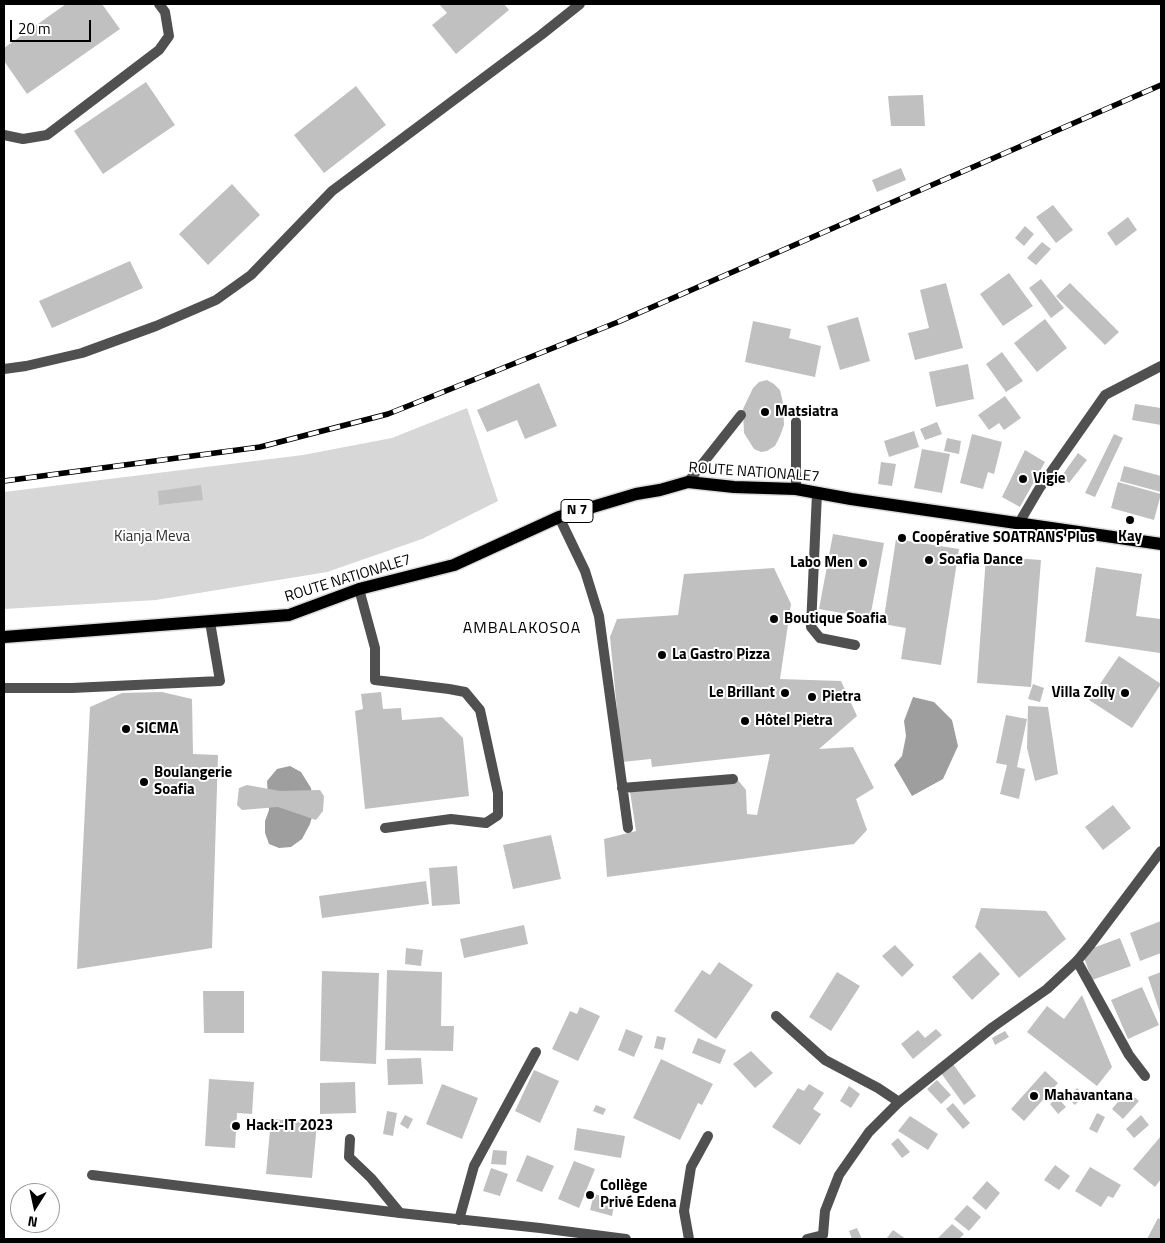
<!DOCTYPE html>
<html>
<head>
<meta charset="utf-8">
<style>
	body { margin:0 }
	#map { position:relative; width:1165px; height:1243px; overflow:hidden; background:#fff; font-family:"Titillium Web",sans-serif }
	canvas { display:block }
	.frame { position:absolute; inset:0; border:5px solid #000; pointer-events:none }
	.north { position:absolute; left:10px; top:1183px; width:50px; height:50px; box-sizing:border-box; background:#fff; border:1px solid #999; border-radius:50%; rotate:190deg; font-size:14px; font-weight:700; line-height:20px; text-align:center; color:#000 }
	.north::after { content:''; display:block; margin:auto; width:18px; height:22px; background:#000; clip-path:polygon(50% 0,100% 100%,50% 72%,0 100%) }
	.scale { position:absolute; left:10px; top:20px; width:81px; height:22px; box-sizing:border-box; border:2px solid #000; border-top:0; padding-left:6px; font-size:15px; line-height:18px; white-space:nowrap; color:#000; -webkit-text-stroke:4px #fff; paint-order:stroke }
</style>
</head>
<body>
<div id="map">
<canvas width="1165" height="1243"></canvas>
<div class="frame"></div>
<div class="north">N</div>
<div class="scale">20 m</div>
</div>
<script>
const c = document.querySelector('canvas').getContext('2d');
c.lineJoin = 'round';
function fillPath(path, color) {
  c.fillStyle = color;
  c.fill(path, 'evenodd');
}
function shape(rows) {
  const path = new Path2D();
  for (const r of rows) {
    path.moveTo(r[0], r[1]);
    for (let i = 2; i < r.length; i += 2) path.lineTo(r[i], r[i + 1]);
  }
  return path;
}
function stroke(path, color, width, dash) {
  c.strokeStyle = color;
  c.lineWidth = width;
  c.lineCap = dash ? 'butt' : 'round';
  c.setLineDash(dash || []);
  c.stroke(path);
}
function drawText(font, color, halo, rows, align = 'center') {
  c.font = font + ' "Titillium Web",sans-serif';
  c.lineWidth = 4;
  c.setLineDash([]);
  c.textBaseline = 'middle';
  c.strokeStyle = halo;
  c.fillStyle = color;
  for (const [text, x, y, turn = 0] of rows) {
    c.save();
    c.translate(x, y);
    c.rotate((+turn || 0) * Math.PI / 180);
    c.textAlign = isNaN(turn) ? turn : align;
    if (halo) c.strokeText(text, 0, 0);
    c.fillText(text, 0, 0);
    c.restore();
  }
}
const green = shape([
	[467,408,498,501,422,539,327,572,156,600,4,609,4,492,303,455,392,438]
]);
const water = shape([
	[913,697,934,702,952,720,958,746,943,779,912,796,894,765,902,756,906,736,904,721],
	[290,766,301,772,311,788,314,810,310,824,302,839,291,847,279,848,269,844,265,833,265,821,269,810,267,781,277,769]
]);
const building = shape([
	[66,4,102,4,120,29,27,94,4,61,4,48],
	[439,4,504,4,509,10,456,54,432,25,447,13],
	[146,82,175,125,103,174,74,131],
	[356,86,386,125,324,173,294,135],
	[923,95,925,126,891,126,888,96],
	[901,168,906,180,877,192,872,180],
	[232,184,260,215,208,265,179,234],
	[1053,205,1073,230,1056,243,1036,217],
	[1128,217,1137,230,1116,246,1107,233],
	[1025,226,1034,234,1024,246,1015,238],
	[1042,242,1051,249,1036,265,1027,258],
	[130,261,143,288,52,328,39,301],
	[1009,273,1033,306,1003,326,980,294],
	[1041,279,1064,308,1051,318,1029,288],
	[946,283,963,348,915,360,908,333,929,328,920,290],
	[1070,283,1119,332,1105,345,1056,296],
	[858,317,870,361,840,370,827,326],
	[1045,319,1067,348,1037,372,1014,343],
	[753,321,791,329,789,338,821,346,815,377,745,362],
	[1002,352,1023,381,1006,392,986,364],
	[968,364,974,399,936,407,929,372],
	[767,380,774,384,780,390,783,403,784,425,780,436,775,446,767,451,761,452,754,449,744,433,743,409,753,388,759,382],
	[539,383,557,426,525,439,517,420,487,432,477,410],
	[1005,396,1021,418,1004,430,999,423,989,430,978,415],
	[1135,404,1161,408,1161,425,1132,420],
	[937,422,942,434,925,440,920,429],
	[914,431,919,447,889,457,884,441],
	[972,434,1002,442,994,474,988,472,983,489,960,483],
	[1114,434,1123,438,1095,497,1085,493],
	[947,438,961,441,959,454,944,451],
	[922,449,950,454,942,493,914,488],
	[1025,450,1045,462,1020,507,1002,497],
	[1078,453,1087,460,1069,483,1061,477],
	[881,462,896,464,892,486,878,484],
	[1124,466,1161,476,1161,492,1120,481],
	[1118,482,1161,494,1154,520,1111,508],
	[201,485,203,500,159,505,158,491],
	[833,534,884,543,870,618,819,609],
	[896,539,959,549,941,665,901,659,906,628,883,624],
	[986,556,1041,560,1031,687,977,683],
	[1096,567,1142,574,1136,616,1161,619,1160,653,1085,642],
	[774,568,791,604,780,679,841,681,857,716,819,749,853,747,874,788,856,799,867,830,854,844,607,877,604,839,636,831,629,785,737,779,746,790,747,814,757,815,770,754,652,767,651,759,622,762,610,637,617,619,678,615,684,574],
	[1119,656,1161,684,1132,728,1089,700],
	[1033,684,1044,688,1040,702,1028,699],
	[162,692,192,699,193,754,218,755,212,948,77,969,90,707,122,693],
	[381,692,383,709,401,708,402,720,442,717,463,738,469,796,365,809,355,711,363,709,361,694],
	[1028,706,1048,707,1058,774,1035,781,1027,748],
	[1006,715,1027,719,1017,767,1025,769,1019,799,1000,794,1007,765,996,763],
	[247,785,280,791,320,790,324,796,323,811,316,820,278,807,242,810,237,805,239,788],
	[1113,805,1131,828,1103,850,1085,827],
	[551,835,561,879,513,889,503,845],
	[457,866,460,904,432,906,429,868],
	[426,881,429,904,322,918,319,896],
	[981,908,1046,911,1066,939,1019,978,975,927],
	[1161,921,1161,953,1140,961,1130,933],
	[524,925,528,944,464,958,460,939],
	[1120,938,1131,966,1092,980,1082,952],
	[895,945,914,965,902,977,882,956],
	[406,948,423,950,421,966,405,964],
	[980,952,1000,974,972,1000,952,977],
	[719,962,753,985,716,1039,674,1011,702,970,710,975],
	[387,970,442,972,441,1026,454,1026,453,1051,385,1050],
	[322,971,379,973,376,1064,320,1061],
	[837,972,860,986,831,1031,809,1017],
	[1161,972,1161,1016,1148,977],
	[1142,987,1159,1025,1128,1039,1111,1000],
	[203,991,244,991,244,1033,204,1033],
	[1082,995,1112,1067,1097,1086,1027,1032,1047,1006,1064,1019],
	[580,1007,600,1016,578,1061,552,1049,570,1011,577,1014],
	[626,1029,643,1036,634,1057,618,1050],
	[936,1029,942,1035,913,1059,901,1044,918,1030,925,1038],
	[1005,1031,1009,1037,995,1045,992,1038],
	[657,1036,666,1038,663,1050,654,1048],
	[698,1038,726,1050,720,1064,692,1053],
	[751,1051,773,1073,755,1088,733,1064],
	[421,1058,423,1084,388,1085,387,1059],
	[661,1059,713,1084,702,1105,698,1103,680,1140,633,1118],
	[953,1064,976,1096,964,1105,941,1073],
	[534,1070,559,1081,540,1123,515,1111],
	[1045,1071,1058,1083,1024,1121,1011,1109],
	[209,1079,254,1082,252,1114,237,1113,235,1148,205,1146],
	[937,1080,951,1095,941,1104,927,1089],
	[355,1082,356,1113,320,1114,320,1083],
	[442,1084,478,1098,462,1139,426,1124],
	[809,1084,824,1093,813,1109,821,1114,800,1145,772,1127,798,1088,804,1091],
	[849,1086,860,1094,851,1108,840,1101],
	[1077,1088,1084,1095,1075,1105,1068,1098],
	[1127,1091,1139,1101,1123,1119,1112,1109],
	[1057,1097,1066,1107,1058,1114,1050,1104],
	[953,1103,970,1123,963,1129,946,1109],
	[596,1105,606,1109,603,1115,593,1111],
	[387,1111,397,1113,393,1136,383,1134],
	[1097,1113,1105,1117,1097,1133,1089,1129],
	[405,1115,413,1119,408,1129,400,1124],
	[1141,1115,1149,1125,1134,1138,1126,1129],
	[910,1116,938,1134,928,1150,898,1131],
	[271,1119,317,1123,312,1178,266,1174],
	[577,1128,625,1136,621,1158,574,1150],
	[1161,1136,1161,1179,1155,1187,1133,1169],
	[898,1138,910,1152,902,1158,891,1144],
	[493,1150,507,1151,506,1165,491,1164],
	[527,1155,554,1166,542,1192,516,1181],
	[574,1161,595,1169,579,1208,558,1199],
	[1055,1165,1070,1176,1059,1190,1044,1180],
	[1090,1167,1121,1185,1113,1198,1108,1196,1101,1207,1075,1191],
	[491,1168,508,1174,500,1196,483,1191],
	[987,1181,1000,1193,986,1210,972,1198],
	[594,1194,615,1200,612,1216,590,1210],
	[967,1205,981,1217,969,1231,954,1219],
	[1158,1218,1161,1220,1161,1239,1147,1239],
	[952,1224,964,1234,959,1239,937,1239],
	[857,1228,862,1239,852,1239,849,1231],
	[893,1230,906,1239,886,1239]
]);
const lane = shape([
	[688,482,741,415],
	[796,489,796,422],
	[817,493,811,627,820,638,855,645],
	[559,517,585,571,599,616,628,828],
	[1019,523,1039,489,1105,395,1161,366],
	[359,589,375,648,375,680,449,689,465,692,480,710,498,793,498,815,486,823,451,819,385,828],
	[4,688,72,688,220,681,210,622],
	[622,788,733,779],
	[1077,961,1129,1055,1145,1076],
	[776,1016,825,1060,878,1088,899,1102],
	[350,1139,349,1157,371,1178,400,1213],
	[459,1220,474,1166,536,1052],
	[689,1239,684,1211,691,1167,708,1136]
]);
const street = shape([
	[4,135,23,139,47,135,159,50,169,36,165,12,159,4],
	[4,369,26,366,82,353,156,326,216,300,251,275,332,191,541,35,580,4],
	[92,1175,400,1213,540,1228,626,1239],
	[807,1239,823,1235],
	[820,1239,823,1235,825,1211,839,1175,869,1132,899,1102,993,1027,1047,989,1077,961,1091,944,1161,851]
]);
const primary = shape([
	[4,637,289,615,359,589,454,565,559,517,636,494,660,490,688,482,734,487,796,489,851,499,1161,544]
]);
const rail = shape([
	[4,481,260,447,388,414,618,322,1161,85]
]);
const markers = [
	[765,412,5,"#000"],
	[1023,479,5,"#000"],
	[1130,520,5,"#000"],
	[902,538,5,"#000"],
	[929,560,5,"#000"],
	[863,563,5,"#000"],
	[774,619,5,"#000"],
	[662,655,5,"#000"],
	[785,693,5,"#000"],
	[1125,693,5,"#000"],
	[812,697,5,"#000"],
	[745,721,5,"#000"],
	[126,729,5,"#000"],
	[144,782,5,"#000"],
	[1034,1096,5,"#000"],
	[236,1126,5,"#000"],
	[590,1195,5,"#000"]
];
const shields = [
	[577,511,32]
];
const shieldNames = [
	["N 7",577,511]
];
const poiNames = [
	["Matsiatra",775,412],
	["Vigie",1033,479],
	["Kay",1130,537,"center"],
	["Coopérative SOATRANS Plus",912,538],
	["Soafia Dance",939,560],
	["Labo Men",853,563,"right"],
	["Boutique Soafia",784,619],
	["La Gastro Pizza",672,655],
	["Le Brillant",775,693,"right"],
	["Villa Zolly",1115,693,"right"],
	["Pietra",822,697],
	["Hôtel Pietra",755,721],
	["SICMA",136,729],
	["Boulangerie",154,773],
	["Soafia",154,790],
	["Mahavantana",1044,1096],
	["Hack-IT 2023",246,1126],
	["Collège",600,1186],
	["Privé Edena",600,1203]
];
const streetNames = [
	["ROUTE NATIONALE7",754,473,4],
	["ROUTE NATIONALE7",348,579,-17]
];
const parkNames = [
	["Kianja Meva",152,537]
];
const neighbourhoodNames = [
	["AMBALAKOSOA",522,629]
];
fillPath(green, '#d7d7d7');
fillPath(water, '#9e9e9e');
fillPath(building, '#c0c0c0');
stroke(primary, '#dbdbdb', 15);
stroke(lane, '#505050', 10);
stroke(street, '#505050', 10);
stroke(primary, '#000', 12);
stroke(rail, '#000', 5.5);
stroke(rail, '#fff', 4, [11]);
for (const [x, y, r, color] of markers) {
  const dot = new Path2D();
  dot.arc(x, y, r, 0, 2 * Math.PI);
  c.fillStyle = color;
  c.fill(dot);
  stroke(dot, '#fff', 2);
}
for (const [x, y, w] of shields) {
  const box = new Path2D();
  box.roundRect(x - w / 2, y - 11.5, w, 23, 4);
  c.fillStyle = '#fff';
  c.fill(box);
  stroke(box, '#000', 1);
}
drawText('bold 14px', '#000', null, shieldNames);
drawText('bold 15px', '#000', '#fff', poiNames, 'left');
drawText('15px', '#000', '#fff', streetNames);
drawText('15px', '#2e2e2e', '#fff', parkNames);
c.letterSpacing = '1px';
drawText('16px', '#000', '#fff', neighbourhoodNames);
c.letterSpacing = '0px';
</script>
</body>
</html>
